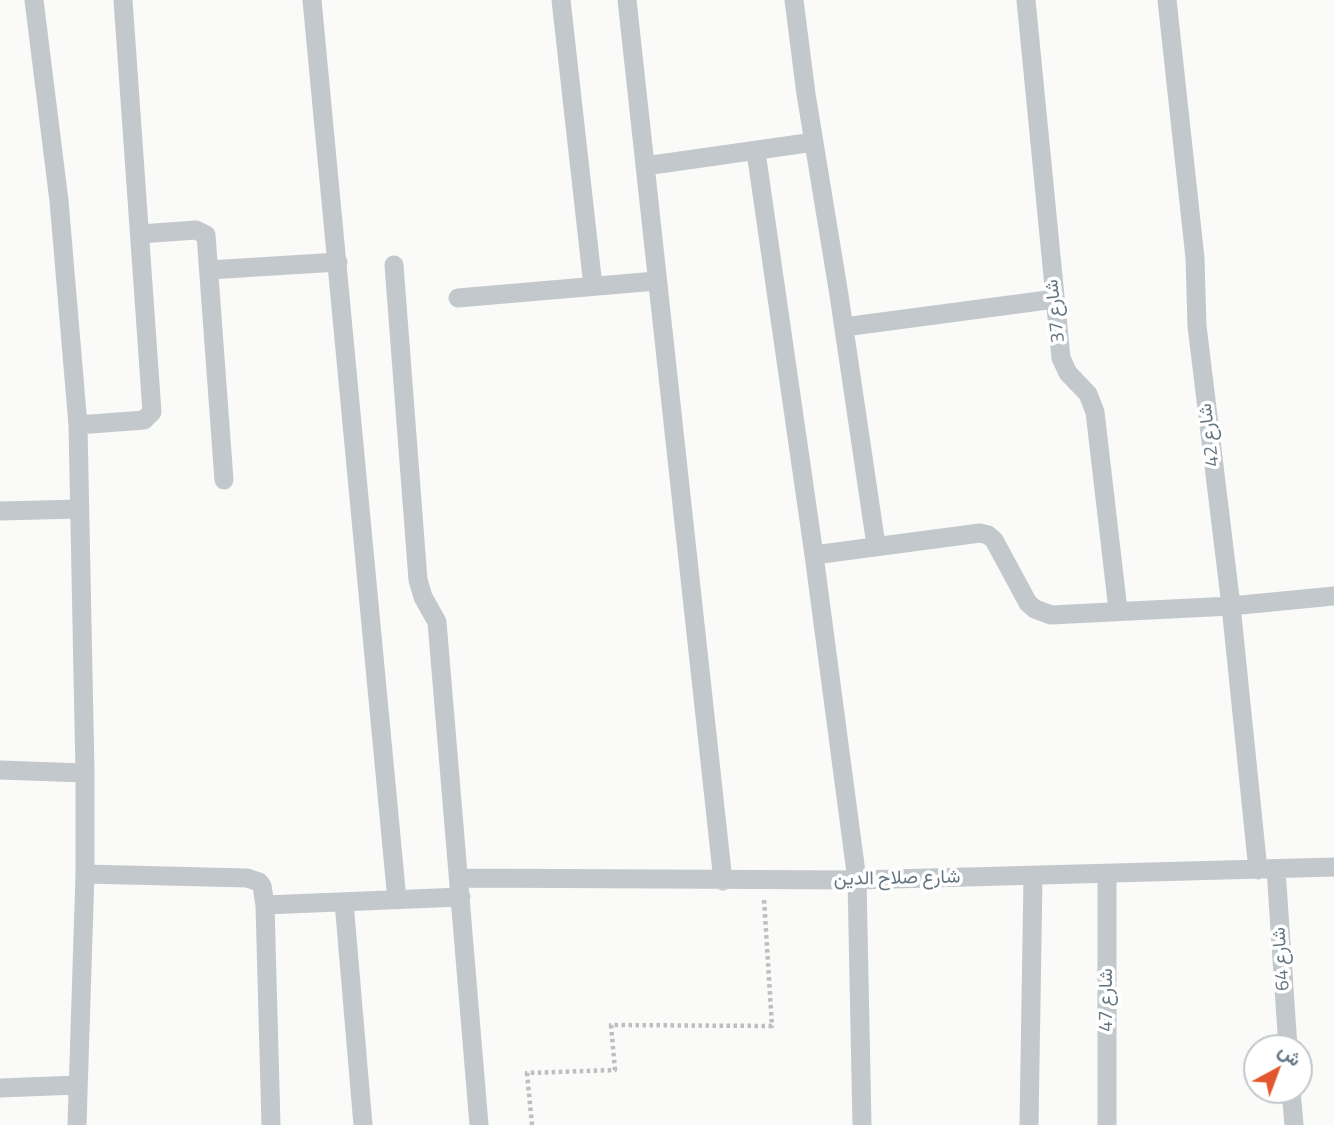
<!DOCTYPE html>
<html>
<head>
<meta charset="utf-8">
<style>
	body { margin:0 }
	#map { position:relative; width:1334px; height:1125px; overflow:hidden; background:#fafaf8; font-family:"Titillium Web",Vazirmatn,sans-serif }
	canvas { display:block }
	.north { position:absolute; left:1243px; top:1034px; width:70px; height:70px; box-sizing:border-box; background:#fff; border:2px solid #c1c8cd; border-radius:50%; rotate:41deg; font-size:19px; font-weight:700; line-height:28px; text-align:center; color:#657683 }
	.north::after { content:''; display:block; margin:auto; width:24px; height:32px; background:#e4572e; clip-path:polygon(50% 0,100% 100%,50% 72%,0 100%) }
</style>
</head>
<body>
<div id="map">
<canvas width="1334" height="1125"></canvas>
<div class="north">ش</div>
</div>
<script>
const c = document.querySelector('canvas').getContext('2d');
c.lineJoin = 'round';
function shape(rows) {
  const path = new Path2D();
  for (const r of rows) {
    path.moveTo(r[0], r[1]);
    for (let i = 2; i < r.length; i += 2) path.lineTo(r[i], r[i + 1]);
  }
  return path;
}
function stroke(path, color, width, dash) {
  c.strokeStyle = color;
  c.lineWidth = width;
  c.lineCap = dash ? 'butt' : 'round';
  c.setLineDash(dash || []);
  c.stroke(path);
}
function drawText(font, color, halo, rows, align = 'center') {
  c.font = font + ' "Titillium Web",Vazirmatn,sans-serif';
  c.lineWidth = 7;
  c.setLineDash([]);
  c.textBaseline = 'middle';
  c.strokeStyle = halo;
  c.fillStyle = color;
  for (const [text, x, y, turn = 0] of rows) {
    c.save();
    c.translate(x, y);
    c.rotate((+turn || 0) * Math.PI / 180);
    c.textAlign = isNaN(turn) ? turn : align;
    if (halo) c.strokeText(text, 0, 0);
    c.fillText(text, 0, 0);
    c.restore();
  }
}
const path = shape([
	[532,1125,527,1073,615,1070,611,1025,772,1026,764,899]
]);
const minor = shape([
	[34,0,59,201,78,425,85,773],
	[312,0,397,900],
	[561,0,593,286],
	[627,0,723,881],
	[794,0,806,94,839,295,876,545],
	[1026,0,1061,358,1068,373,1088,394,1095,412,1118,610],
	[1167,0,1195,258,1197,326,1231,606,1258,870],
	[756,152,814,555,857,880,862,1125],
	[645,166,814,142],
	[140,234,196,230,206,235,224,480],
	[394,265,418,580,423,597,437,622,479,1125],
	[209,270,338,262],
	[458,298,656,281],
	[844,327,1055,299],
	[78,425,144,420,152,412,123,0],
	[0,511,80,509],
	[814,555,980,533,988,535,994,540,1028,603,1035,609,1051,615,1231,606,1334,596],
	[0,770,85,773,85,874,77,1125],
	[1276,869,1288,1048],
	[85,874,247,878,259,882,262,886,265,905,271,1125],
	[1107,874,1107,1125],
	[459,878,857,880,1334,867],
	[344,902,363,1125],
	[265,905,461,897],
	[0,1088,78,1085],
	[1291,1090,1294,1125],
	[1029,1125,1033,877]
]);
const streetNames = [
	["شارع 37",1056,311,-96],
	["شارع 42",1210,435,-97],
	["شارع صلاح الدين",897,879,-1],
	["شارع 64",1282,959,-94],
	["شارع 47",1107,1000,-90]
];
stroke(path, '#bbbfc2', 4.5, [3.5, 3.5]);
stroke(minor, '#c3c8cc', 19);
drawText('19px', '#657683', '#fff', streetNames);
</script>
</body>
</html>
